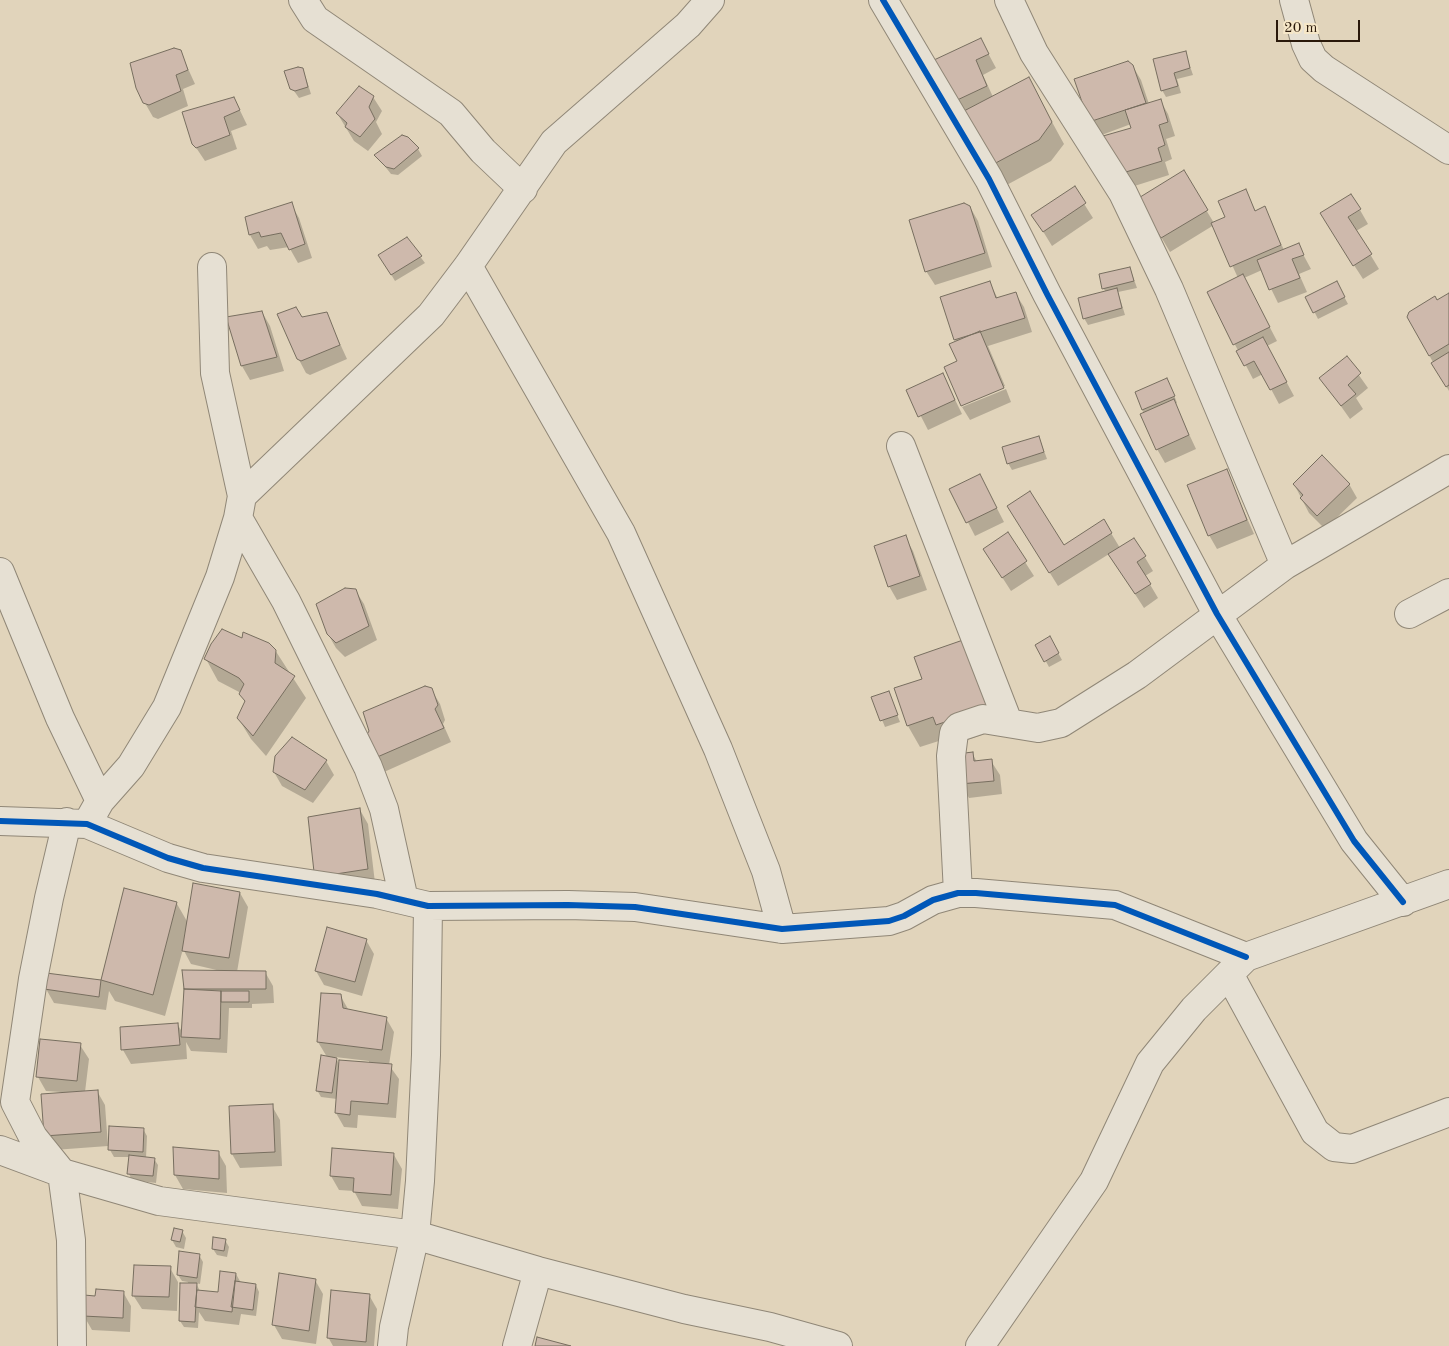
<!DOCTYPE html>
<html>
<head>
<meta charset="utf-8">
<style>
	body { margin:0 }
	#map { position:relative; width:1449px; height:1346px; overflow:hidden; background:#e1d4bb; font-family:"Old Standard TT",serif }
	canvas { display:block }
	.scale { position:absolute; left:1276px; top:20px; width:84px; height:22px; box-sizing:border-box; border:2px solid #2a190a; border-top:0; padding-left:6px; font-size:15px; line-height:18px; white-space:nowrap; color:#2a190a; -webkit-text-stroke:4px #f6e7c8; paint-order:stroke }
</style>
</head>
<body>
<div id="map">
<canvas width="1449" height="1346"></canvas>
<div class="scale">20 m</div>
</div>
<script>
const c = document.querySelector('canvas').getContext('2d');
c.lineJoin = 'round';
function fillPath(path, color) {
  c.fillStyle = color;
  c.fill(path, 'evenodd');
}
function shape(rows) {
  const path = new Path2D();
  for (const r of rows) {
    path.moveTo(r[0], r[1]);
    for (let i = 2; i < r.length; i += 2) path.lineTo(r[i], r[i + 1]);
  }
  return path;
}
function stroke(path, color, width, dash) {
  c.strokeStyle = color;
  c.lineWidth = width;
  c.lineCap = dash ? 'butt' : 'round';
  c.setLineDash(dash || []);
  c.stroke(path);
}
const shadow = shape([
	[981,40,996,68,983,75,993,97,1040,100,1064,144,1051,161,1003,187,936,61],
	[180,51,195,84,183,89,188,106,158,119,153,117,145,103],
	[1185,52,1193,75,1177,79,1181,93,1166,97,1162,90],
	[1132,65,1141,80,1149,104,1160,100,1168,114,1175,136,1166,139,1172,159,1165,162,1169,175,1125,189,1117,175,1132,129,1131,124,1099,136,1091,122],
	[303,69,311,94,299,98,292,88],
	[373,97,382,111,376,122,382,134,368,151,354,141,337,113],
	[234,98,247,125,231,131,237,149,205,161,193,143],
	[418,149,422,156,398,175,391,174,376,155],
	[1183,172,1214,223,1227,218,1245,190,1256,212,1264,208,1284,250,1298,245,1311,269,1299,274,1307,292,1278,303,1262,270,1244,278,1277,341,1267,346,1294,396,1279,404,1263,374,1253,379,1208,293,1238,278,1214,225,1170,252,1147,213],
	[1074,188,1093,218,1052,246,1033,215],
	[291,204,299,218,312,258,298,263,289,247,270,250,267,246,258,249,250,235,246,218],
	[970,207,978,221,992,267,935,285,926,271],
	[1360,210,1368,224,1356,231,1379,269,1363,279,1330,228],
	[406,238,425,263,395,281,380,256],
	[1130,268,1137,288,1118,292,1125,315,1088,325,1084,318,1106,292,1103,288],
	[990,283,998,299,1015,293,1024,307,1032,332,988,346,1005,386,961,404,956,342,941,298],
	[1340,289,1348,304,1318,319,1307,297],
	[1449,295,1449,391,1408,317],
	[262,312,270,326,284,371,250,380,242,366,227,318],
	[326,313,347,359,310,375,306,373,298,358,301,318],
	[1346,357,1368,388,1356,398,1363,409,1350,419,1321,378],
	[943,375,962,414,928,430,908,391],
	[1171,387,1177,403,1175,404,1196,449,1165,463,1157,449,1136,393],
	[1006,389,1011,402,970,420,962,407],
	[1039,437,1047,459,1012,470,1008,463],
	[1226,471,1254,534,1217,549,1209,535],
	[1294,484,1349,484,1357,498,1325,529,1309,513],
	[951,489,987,489,1004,522,975,536],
	[1017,520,1064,546,1111,533,1120,548,1134,539,1153,571,1145,576,1158,598,1144,608,1109,554,1058,586],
	[1007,534,1034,576,1011,591,993,563],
	[905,537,913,551,927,590,897,600,889,586],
	[355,590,364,604,377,640,345,657,336,648,328,634],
	[1050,638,1062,660,1049,667,1037,645],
	[243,639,275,650,306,698,266,756,251,739,238,718,245,703,241,693,218,681,206,659],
	[431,689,440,704,445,720,443,724,451,742,384,772,376,758],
	[896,689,1000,729,949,746,945,739,920,747,908,726],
	[888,692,900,722,885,727,873,698],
	[972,753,977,762,991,761,1000,775,1002,794,969,798,961,784],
	[326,761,334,775,313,803,282,786,274,772],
	[360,810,368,824,375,883,324,886],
	[125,890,177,904,188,923,240,893,248,907,237,972,265,972,273,986,274,1003,252,1004,252,1008,229,1008,227,1053,191,1051,186,1042,187,1059,131,1064,123,1050,177,1024,183,1033,184,971,225,972,191,964,183,949,165,1016,115,1001,109,991,106,1010,54,1003,46,989,47,974,102,981],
	[366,940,374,954,362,996,324,985,316,971],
	[340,995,348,1009,386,1018,394,1032,389,1065,399,1079,396,1118,358,1115,357,1128,344,1127,336,1113,337,1099,321,1097,317,1090,327,1057,318,1042],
	[335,1057,369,1061,369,1063,340,1065],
	[80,1045,89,1059,85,1092,97,1091,105,1105,108,1146,54,1150,45,1136,61,1092,46,1091,38,1077],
	[272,1106,280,1120,282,1166,240,1168,232,1154],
	[143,1129,147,1136,146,1158,154,1159,158,1165,156,1183,132,1180,129,1174,130,1157,114,1157,110,1150],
	[218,1152,226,1166,227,1193,183,1189,175,1175],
	[394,1155,402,1169,398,1209,362,1206,354,1191,339,1190,331,1176],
	[182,1231,186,1238,184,1249,176,1247,172,1240],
	[225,1240,229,1247,227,1257,217,1255,213,1249],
	[199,1255,203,1262,200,1284,196,1283,200,1291,219,1294,236,1274,241,1283,256,1285,259,1292,256,1316,241,1314,239,1325,205,1321,199,1312,198,1328,184,1327,180,1321,188,1282,182,1281,178,1275],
	[170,1268,178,1282,177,1311,142,1309,133,1295],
	[315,1280,323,1294,316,1344,282,1339,274,1325],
	[123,1292,131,1306,130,1332,92,1330,84,1316,97,1297],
	[369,1295,377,1309,374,1346,333,1346,328,1337]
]);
const building = shape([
	[981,38,989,54,976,60,987,86,953,102,934,60,981,38],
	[174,48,181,50,188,70,176,75,181,91,149,105,143,103,136,88,130,63,174,48],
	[1186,51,1190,68,1174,73,1178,86,1161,91,1153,59,1186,51],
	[1128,61,1133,65,1146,103,1089,122,1074,79,1128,61],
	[298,67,303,68,308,87,295,91,290,89,284,71,298,67],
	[1029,77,1052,122,1039,140,990,166,962,112,1029,77],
	[359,86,374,96,369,107,375,119,360,137,345,127,347,123,336,113,359,86],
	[234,97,240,110,224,117,230,135,196,148,192,144,182,112,234,97],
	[1161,99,1168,122,1159,125,1165,145,1158,148,1162,161,1116,175,1103,136,1131,128,1125,110,1161,99],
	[402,135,408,137,419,148,394,169,386,167,374,155,402,135],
	[1184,170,1208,210,1161,238,1137,199,1184,170],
	[1075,186,1086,203,1043,232,1031,215,1075,186],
	[1246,189,1255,211,1265,206,1281,245,1230,267,1211,223,1225,217,1218,201,1246,189],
	[1351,194,1361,209,1348,217,1372,254,1353,266,1320,213,1351,194],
	[292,202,305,244,289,250,281,233,261,237,259,232,249,235,245,217,292,202],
	[964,203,970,206,985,253,925,272,909,220,964,203],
	[407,237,422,256,391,275,378,255,407,237],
	[1299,243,1304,255,1292,259,1300,278,1269,290,1257,260,1299,243],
	[1130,267,1134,281,1102,289,1099,274,1130,267],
	[1243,274,1270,327,1233,345,1207,292,1243,274],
	[990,281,996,298,1016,292,1025,318,954,340,940,297,990,281],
	[1337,281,1345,297,1313,313,1305,297,1337,281],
	[1117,288,1122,308,1083,319,1078,298,1117,288],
	[1449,293,1449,344,1429,356,1407,317,1409,312,1435,296,1437,300,1449,293],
	[296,307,302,317,327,312,340,345,301,361,297,359,277,314,296,307],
	[262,311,277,357,241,366,226,317,262,311],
	[980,331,1004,388,961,406,944,367,957,361,949,344,980,331],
	[1263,337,1287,382,1270,390,1254,361,1244,366,1236,351,1263,337],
	[1449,352,1449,385,1446,387,1431,363,1449,352],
	[1347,356,1361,373,1348,385,1356,394,1341,406,1319,378,1347,356],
	[943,373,955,400,918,417,906,390,943,373],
	[1167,378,1175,396,1142,410,1135,392,1167,378],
	[1174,399,1189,435,1156,450,1140,414,1174,399],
	[1039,436,1044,452,1007,464,1002,447,1039,436],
	[1322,455,1350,484,1317,516,1300,498,1303,495,1293,484,1322,455],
	[1227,469,1247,520,1208,536,1187,485,1227,469],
	[980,474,997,508,966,523,949,489,980,474],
	[1030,491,1064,545,1104,519,1112,533,1049,573,1007,506,1030,491],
	[1008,532,1027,561,1002,578,983,549,1008,532],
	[906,535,920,576,888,587,874,546,906,535],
	[1134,538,1146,556,1137,562,1151,584,1135,594,1108,554,1134,538],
	[345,588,356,589,369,626,336,643,327,634,316,604,345,588],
	[222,629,242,638,243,632,269,643,276,650,275,663,295,676,253,736,237,718,245,701,239,694,244,684,239,678,204,659,211,644,222,629],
	[1050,636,1059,653,1044,662,1035,645,1050,636],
	[966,639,989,707,936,725,933,717,907,726,894,688,922,679,914,657,966,639],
	[425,686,432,688,438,705,435,709,444,728,375,758,365,738,369,731,363,712,425,686],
	[889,691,898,715,880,721,871,697,889,691],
	[292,737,327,760,305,790,273,772,275,756,292,737],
	[973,752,974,761,992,759,994,781,960,784,957,754,973,752],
	[360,808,368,869,323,876,314,872,308,817,360,808],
	[193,883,240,892,229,958,182,951,193,883],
	[124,888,177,902,153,995,101,980,124,888],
	[327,927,367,939,355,982,315,971,327,927],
	[182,970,266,971,266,989,184,989,182,970],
	[46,973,101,980,99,997,44,989,46,973],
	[184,989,221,991,220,1039,181,1037,184,989],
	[221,991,249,991,249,1002,221,1002,221,991],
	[321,993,341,994,343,1008,387,1017,382,1050,317,1042,321,993],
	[178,1023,180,1045,121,1050,120,1027,178,1023],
	[40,1039,81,1043,77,1081,36,1077,40,1039],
	[321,1055,337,1058,332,1093,316,1091,321,1055],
	[339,1060,392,1064,388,1104,351,1101,350,1115,335,1113,339,1060],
	[98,1090,101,1132,44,1136,41,1094,98,1090],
	[273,1104,275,1152,231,1154,229,1106,273,1104],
	[109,1126,144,1128,143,1152,108,1150,109,1126],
	[173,1147,219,1151,219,1179,174,1175,173,1147],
	[332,1148,394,1153,391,1195,353,1192,354,1178,330,1176,332,1148],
	[129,1155,155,1158,153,1176,127,1174,129,1155],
	[174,1228,183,1230,180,1242,171,1240,174,1228],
	[213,1237,226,1239,224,1251,212,1249,213,1237],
	[179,1251,200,1254,197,1278,177,1275,179,1251],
	[134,1265,171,1266,169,1297,132,1296,134,1265],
	[220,1271,236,1273,232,1312,195,1307,197,1290,218,1292,220,1271],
	[279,1273,316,1279,309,1331,272,1325,279,1273],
	[235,1281,256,1284,253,1310,231,1307,235,1281],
	[180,1283,197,1283,195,1322,179,1321,180,1283],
	[96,1289,124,1291,123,1318,83,1316,84,1295,95,1296,96,1289],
	[331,1290,370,1294,366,1342,327,1338,331,1290],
	[537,1337,571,1346,535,1346,537,1337]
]);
const minor = shape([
	[303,0,315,19,451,113,483,151,523,189],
	[883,0,989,179,1047,294,1217,614,1354,841,1403,902],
	[1009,0,1034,53,1123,193,1169,289,1285,565],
	[1294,0,1306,44,1313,59,1324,69,1449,150],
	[468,266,621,533,718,749,766,871,782,929],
	[901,446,1008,722],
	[242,496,431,315,468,266,554,142,688,25,710,0],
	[238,518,286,601,368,767,384,809,404,900],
	[0,572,60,718,100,801],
	[1409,614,1449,593],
	[0,821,87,824,168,858,203,868,377,894,428,906,568,905,635,907,782,929,889,921,904,916,933,900,958,893,976,893,1115,905,1246,957],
	[67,822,49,898,33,979,15,1102,33,1137,62,1173,71,1240,72,1346],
	[87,824,100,801,131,766,167,707,220,577,238,518,242,496,215,373,212,267],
	[958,893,951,756,954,733,959,727,983,719,1038,728,1061,723,1137,675,1285,565,1449,469],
	[1229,974,1315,1132,1334,1147,1352,1149,1449,1112],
	[0,1150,62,1173,159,1201,415,1235,538,1271,684,1309,770,1327,838,1346],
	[392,1346,394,1327,415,1235,420,1181,426,1055,428,906],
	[517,1346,538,1271],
	[980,1346,1094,1181,1150,1063,1194,1009,1246,957,1449,884]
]);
const cycleway = shape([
	[883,0,989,179,1047,294,1217,614,1354,841,1403,902],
	[0,821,87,824,168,858,203,868,377,894,428,906,568,905,635,907,782,929,889,921,904,916,933,900,958,893,976,893,1115,905,1246,957]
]);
fillPath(shadow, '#0003');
fillPath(building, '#ceb9ac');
stroke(building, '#776e5f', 1);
stroke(minor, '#908777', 30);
stroke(minor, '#e6e0d3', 28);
stroke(cycleway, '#0057b8', 6);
</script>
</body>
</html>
